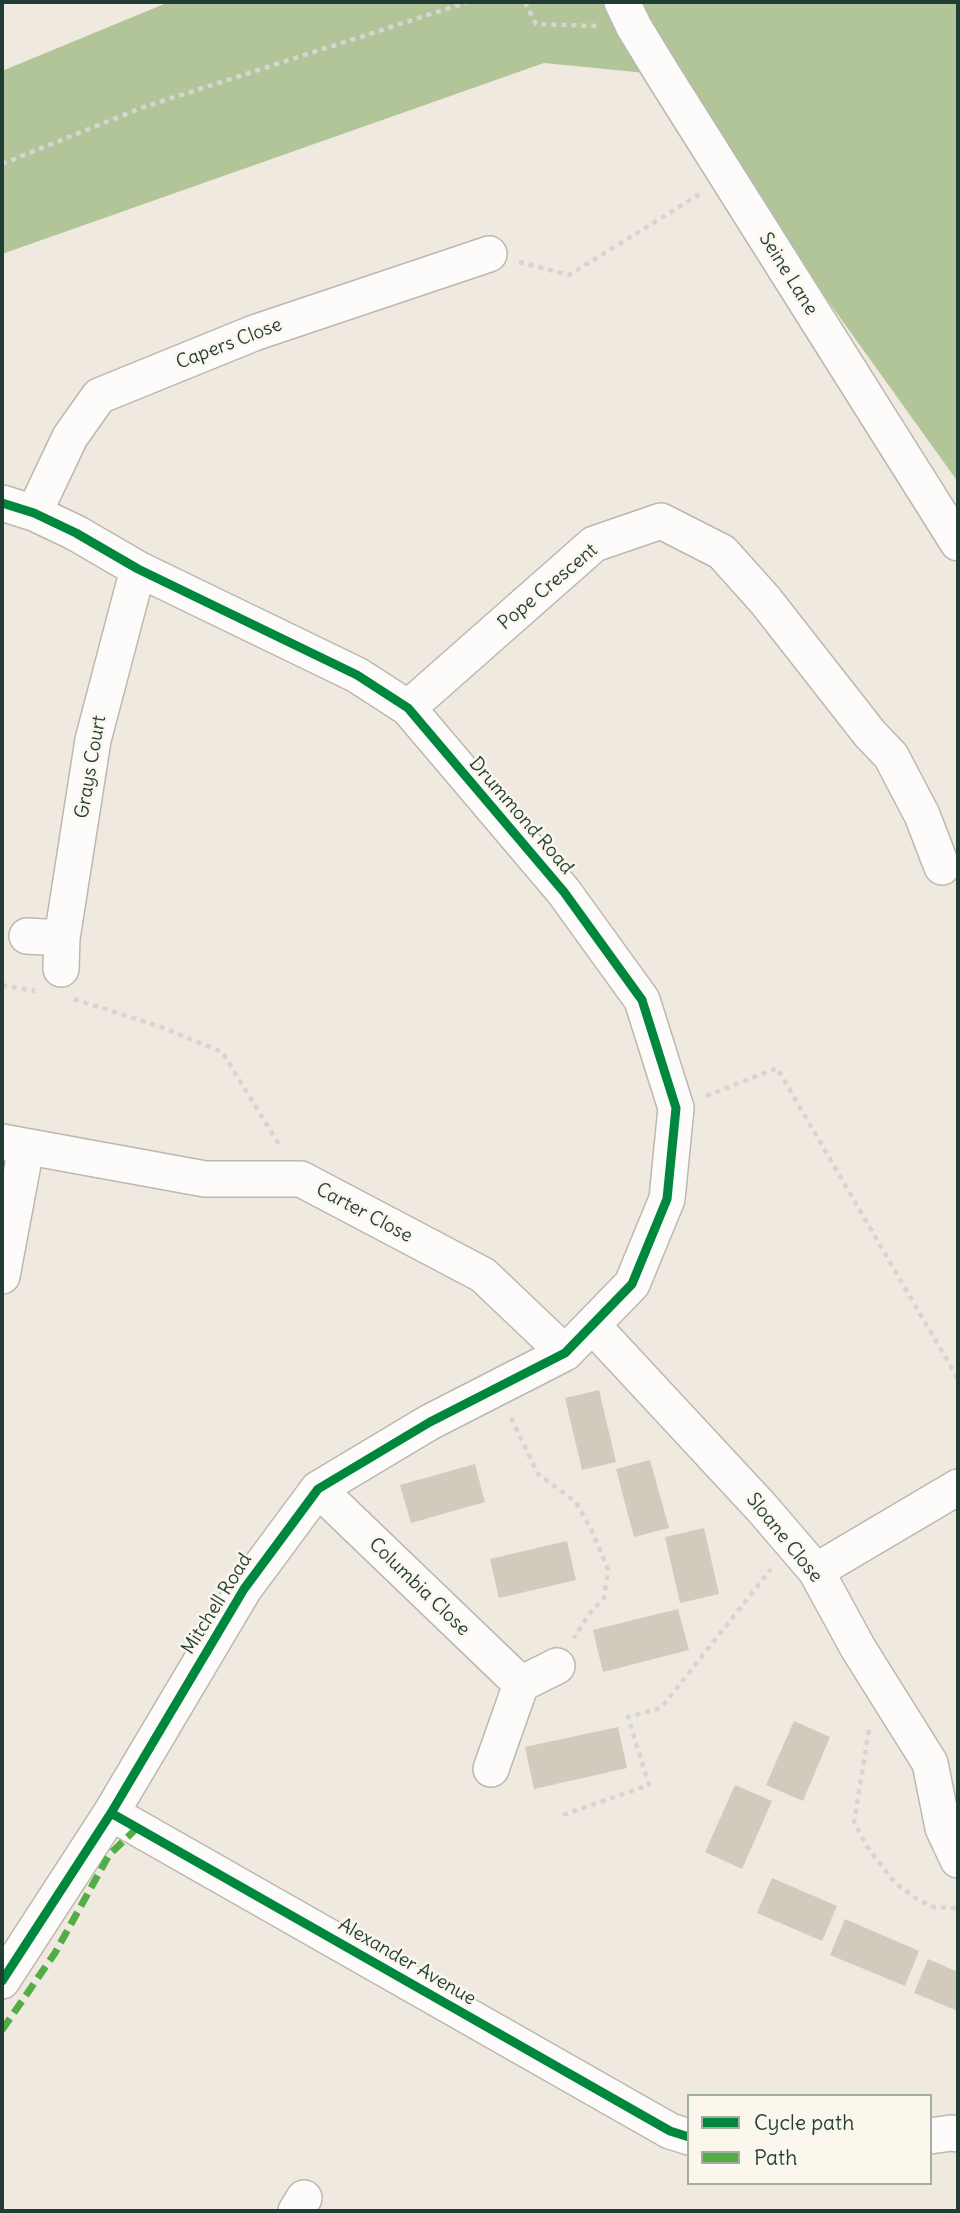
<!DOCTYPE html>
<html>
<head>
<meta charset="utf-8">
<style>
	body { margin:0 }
	#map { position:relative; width:960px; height:2213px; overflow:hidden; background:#f0e9df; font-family:Delius,sans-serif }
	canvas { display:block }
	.frame { position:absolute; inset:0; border:4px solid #1f3d34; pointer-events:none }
	.legend { position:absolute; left:687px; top:2094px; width:245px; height:91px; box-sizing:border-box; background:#fbf7ec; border:2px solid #a3ada2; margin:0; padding:9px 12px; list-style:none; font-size:21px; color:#1f3d34 }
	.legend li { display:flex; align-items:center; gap:14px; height:35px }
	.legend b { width:35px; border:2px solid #a3ada2 }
</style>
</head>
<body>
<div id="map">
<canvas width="960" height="2213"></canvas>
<div class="frame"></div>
<ul class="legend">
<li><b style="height:9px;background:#00873e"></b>Cycle path</li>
<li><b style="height:9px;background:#52ad45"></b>Path</li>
</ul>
</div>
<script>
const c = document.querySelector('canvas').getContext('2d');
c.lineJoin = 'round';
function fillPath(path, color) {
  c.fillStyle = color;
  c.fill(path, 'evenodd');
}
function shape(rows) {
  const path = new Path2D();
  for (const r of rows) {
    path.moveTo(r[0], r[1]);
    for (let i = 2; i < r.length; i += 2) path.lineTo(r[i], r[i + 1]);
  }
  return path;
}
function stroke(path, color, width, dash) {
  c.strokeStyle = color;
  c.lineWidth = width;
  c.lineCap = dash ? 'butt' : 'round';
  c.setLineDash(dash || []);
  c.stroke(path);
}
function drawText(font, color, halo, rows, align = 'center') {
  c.font = font + ' Delius,sans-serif';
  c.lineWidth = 5;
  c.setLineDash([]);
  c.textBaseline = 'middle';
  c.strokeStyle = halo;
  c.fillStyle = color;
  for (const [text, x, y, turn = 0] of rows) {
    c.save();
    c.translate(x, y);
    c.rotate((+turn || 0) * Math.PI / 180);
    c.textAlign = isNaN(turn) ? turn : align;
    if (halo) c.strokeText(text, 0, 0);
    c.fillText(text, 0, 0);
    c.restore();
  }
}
const forest = shape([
	[169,2,958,2,958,482,666,75,544,63,2,254,2,71]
]);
const building = shape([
	[599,1390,616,1462,582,1470,565,1398],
	[650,1460,669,1528,634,1537,616,1469],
	[475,1464,485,1502,411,1523,400,1485],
	[704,1528,719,1594,680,1603,665,1537],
	[567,1541,576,1580,499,1598,490,1559],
	[678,1609,689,1650,603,1672,593,1630],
	[794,1721,830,1737,803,1801,766,1785],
	[618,1727,627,1768,534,1789,525,1747],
	[735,1785,772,1801,742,1869,705,1852],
	[772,1878,837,1906,822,1941,757,1913],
	[845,1919,919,1951,905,1986,830,1955],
	[928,1959,958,1972,958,2011,914,1993]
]);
const path = shape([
	[525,2,536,24,597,26],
	[2,164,141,108,468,2],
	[519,262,569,275,700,194],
	[2,985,35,991],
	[74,999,161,1027,222,1052,280,1146],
	[706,1096,777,1068,958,1379],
	[511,1418,538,1474,576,1502,592,1531,608,1570,604,1598,589,1614,574,1638],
	[869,1730,854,1822,866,1845,895,1883,917,1899,933,1907,958,1908],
	[563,1815,649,1785,628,1717,661,1708,771,1569]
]);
const minor = shape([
	[622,2,634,27,662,73,958,543],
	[2,503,34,513,76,533,138,569,357,675,408,708,564,892,642,1000,676,1108,667,1199,632,1284,565,1353,430,1422,318,1489,244,1589,111,1813,2,1981],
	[34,513,70,437,99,396,254,333,489,254],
	[408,708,594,544,661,521,722,552,765,600,870,734,891,756,922,815,942,867],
	[27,936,62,938],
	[61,969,62,938,93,740,138,569],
	[2,1142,205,1179,301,1179,483,1275,565,1353],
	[2,1276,26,1148],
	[592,1325,762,1508,816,1571,858,1648,930,1763,943,1828,958,1860],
	[318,1489,521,1684,491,1769],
	[816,1571,958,1487],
	[521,1684,557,1666],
	[111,1813,670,2131,689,2137],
	[930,2136,951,2133,958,2134],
	[296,2211,304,2198]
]);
const quiet = shape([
	[2,2030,55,1953,109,1855,137,1828]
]);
const cycleway = shape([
	[2,503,34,513,76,533,138,569,357,675,408,708,564,892,642,1000,676,1108,667,1199,632,1284,565,1353,430,1422,318,1489,244,1589,111,1813,2,1981],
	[111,1813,670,2131,689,2137]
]);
const streetNames = [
	["Seine Lane",788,274,58],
	["Capers Close",229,344,-21],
	["Pope Crescent",548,587,-40],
	["Grays Court",91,767,-80],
	["Drummond Road",521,816,49],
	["Carter Close",364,1213,28],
	["Sloane Close",784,1538,51],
	["Columbia Close",419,1587,44],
	["Mitchell Road",217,1604,-58],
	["Alexander Avenue",407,1962,30]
];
fillPath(forest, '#b1c599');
fillPath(building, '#d3cabe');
stroke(minor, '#bab8b1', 38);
stroke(path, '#d6d5d3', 4.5, [5, 5]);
stroke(minor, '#fdfcfa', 35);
stroke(quiet, '#52ad45', 7, [14, 7]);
stroke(cycleway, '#00873e', 9);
drawText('19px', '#1f3d34', '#fbf7ec', streetNames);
</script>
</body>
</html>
